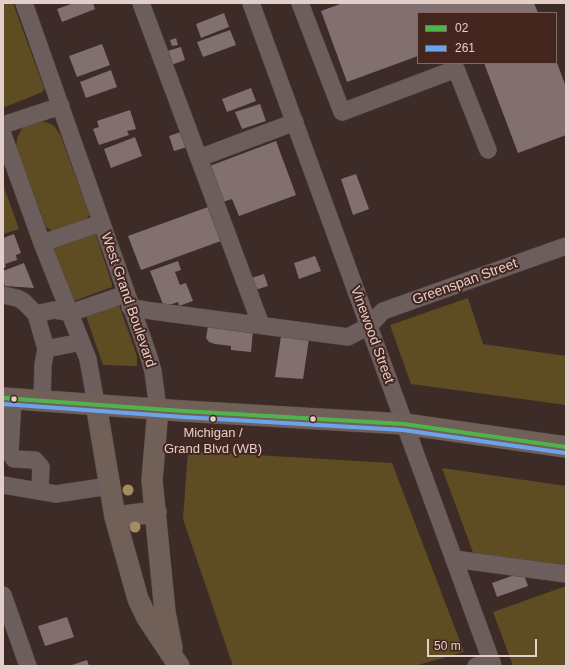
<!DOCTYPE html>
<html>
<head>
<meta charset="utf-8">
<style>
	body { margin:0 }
	#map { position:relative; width:569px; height:669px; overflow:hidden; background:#3c2b27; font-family:Helvetica,sans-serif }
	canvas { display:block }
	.frame { position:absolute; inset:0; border:4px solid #e3ceca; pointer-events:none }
	.legend { position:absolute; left:417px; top:12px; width:140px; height:52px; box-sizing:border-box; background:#44261f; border:1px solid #846963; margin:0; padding:5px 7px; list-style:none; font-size:12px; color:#e3ceca }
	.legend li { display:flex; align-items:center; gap:8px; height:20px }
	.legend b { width:20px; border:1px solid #846963 }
	.scale { position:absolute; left:427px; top:639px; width:110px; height:18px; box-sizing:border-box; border:2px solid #e3ceca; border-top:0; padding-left:5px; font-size:12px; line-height:14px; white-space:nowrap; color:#e3ceca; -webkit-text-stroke:3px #44261f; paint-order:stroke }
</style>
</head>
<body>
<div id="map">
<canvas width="569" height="669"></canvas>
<div class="frame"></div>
<ul class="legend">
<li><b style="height:5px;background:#50b44e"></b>02</li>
<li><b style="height:5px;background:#6ca3ed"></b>261</li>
</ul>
<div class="scale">50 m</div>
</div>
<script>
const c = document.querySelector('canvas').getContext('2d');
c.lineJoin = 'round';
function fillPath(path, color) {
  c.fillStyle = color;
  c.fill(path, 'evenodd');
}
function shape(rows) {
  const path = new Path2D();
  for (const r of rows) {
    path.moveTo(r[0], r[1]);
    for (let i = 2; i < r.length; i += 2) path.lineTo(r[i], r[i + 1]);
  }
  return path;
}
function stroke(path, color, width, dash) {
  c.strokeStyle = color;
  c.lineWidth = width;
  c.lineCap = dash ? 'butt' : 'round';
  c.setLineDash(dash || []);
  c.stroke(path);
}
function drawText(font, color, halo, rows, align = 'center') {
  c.font = font + ' Helvetica,sans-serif';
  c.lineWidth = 4;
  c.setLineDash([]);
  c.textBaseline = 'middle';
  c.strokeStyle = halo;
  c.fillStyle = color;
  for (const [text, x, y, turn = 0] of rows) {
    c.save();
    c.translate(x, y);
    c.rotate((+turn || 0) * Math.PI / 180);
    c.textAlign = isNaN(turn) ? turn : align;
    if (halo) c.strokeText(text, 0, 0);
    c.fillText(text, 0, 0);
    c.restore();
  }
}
const green = shape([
	[3,3,13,3,44,88,43,92,40,93,5,107,3,106],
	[40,121,49,123,54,126,60,134,89,213,89,215,87,219,53,231,46,227,16,147,17,138,23,127,26,125],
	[3,185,19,229,3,234],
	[94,232,96,235,112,284,112,287,74,301,72,299,53,247],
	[468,298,483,344,566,356,566,405,411,384,390,325],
	[119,305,137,356,137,366,103,365,86,316],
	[188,451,392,463,464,652,414,666,233,666,183,519],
	[442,468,566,486,566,570,475,558],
	[566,586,566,666,513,666,493,612]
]);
const building = shape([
	[74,3,93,3,95,9,62,22,57,9],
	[343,3,534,3,538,13,418,13,418,56,347,82,321,11],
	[224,13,229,27,201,38,196,24],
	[230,30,236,45,203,57,197,42],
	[176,38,178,45,172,46,170,40],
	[102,44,110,65,77,77,69,56],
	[181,47,185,60,171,65,167,51],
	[484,63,557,63,566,87,566,135,518,153],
	[111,70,117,87,86,98,80,82],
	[251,88,256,101,227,112,222,99],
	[260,104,266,121,242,129,235,112],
	[130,110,136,129,127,131,129,135,99,145,93,129,99,127,97,121],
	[181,132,187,147,174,151,169,136],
	[135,137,142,156,111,168,104,149],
	[276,141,296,195,239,216,232,199,220,203,207,167],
	[356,174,369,209,353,215,341,179],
	[208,207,221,241,141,270,128,236],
	[14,234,21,253,16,255,17,260,5,264,6,267,3,268,3,238],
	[315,256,321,271,299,279,294,263],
	[178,261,181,270,175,272,180,285,186,283,193,301,179,306,178,302,164,307,150,271],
	[24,263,34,288,5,286,3,279,3,271],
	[264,274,268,286,255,290,251,278],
	[208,326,253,331,251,352,231,350,231,346,215,344,209,342,206,338],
	[281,336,309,339,303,379,275,377],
	[523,572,528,586,497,597,492,583],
	[67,617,74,637,45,646,38,626],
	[87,660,89,666,69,666]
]);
const minor = shape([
	[24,3,148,354,153,371,158,409],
	[141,3,261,325],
	[251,3,493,666],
	[300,3,342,112,456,69,488,150],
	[3,125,61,106],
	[3,135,42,243,88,359,96,404],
	[199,158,295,122],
	[42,243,101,223],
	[3,295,17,298,23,301,36,314,54,310,70,313,126,294],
	[130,307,152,311,348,337,369,326,383,311,566,246],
	[36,314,46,349],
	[13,399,10,453,14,459,35,460,41,467,40,491],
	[42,401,43,365,46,349,81,342],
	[3,485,56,494,109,486],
	[454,559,566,574],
	[3,595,28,666],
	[476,666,492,662]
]);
const major = shape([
	[3,398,183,411,404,424,566,447],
	[96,404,115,517,138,599,147,618,179,666],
	[158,409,152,480,165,612,172,648],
	[115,517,156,512]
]);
const bus1 = shape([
	[3,398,183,411,404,424,566,447]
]);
const bus2 = shape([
	[3,404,183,417,403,430,565,453]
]);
const trees = [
	[128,490],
	[135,527]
];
const markers = [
	[14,399,3.5,"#e3ceca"],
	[213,419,3.5,"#e3ceca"],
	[313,419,3.5,"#e3ceca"]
];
const busNames = [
	["Michigan /",213,433],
	["Grand Blvd (WB)",213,449]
];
const streetNames = [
	["Greenspan Street",465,282,-20],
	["West Grand Boulevard",128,300,71],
	["Vinewood Street",372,335,70]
];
fillPath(green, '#5e4d23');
fillPath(building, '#827071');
stroke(minor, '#584846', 18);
stroke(major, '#584846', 22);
stroke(minor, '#6c5e5c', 17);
stroke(major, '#706057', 21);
stroke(bus1, '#50b44e', 4);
stroke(bus2, '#6ca3ed', 4);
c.fillStyle = '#a58d61';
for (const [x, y] of trees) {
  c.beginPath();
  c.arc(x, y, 5.5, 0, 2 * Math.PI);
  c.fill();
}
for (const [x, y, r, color] of markers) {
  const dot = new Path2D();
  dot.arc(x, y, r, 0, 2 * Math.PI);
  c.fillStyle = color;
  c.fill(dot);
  stroke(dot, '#44261f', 1.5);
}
drawText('13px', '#e3ceca', '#44261f', busNames);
drawText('14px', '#e3ceca', '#44261f', streetNames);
</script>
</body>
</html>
